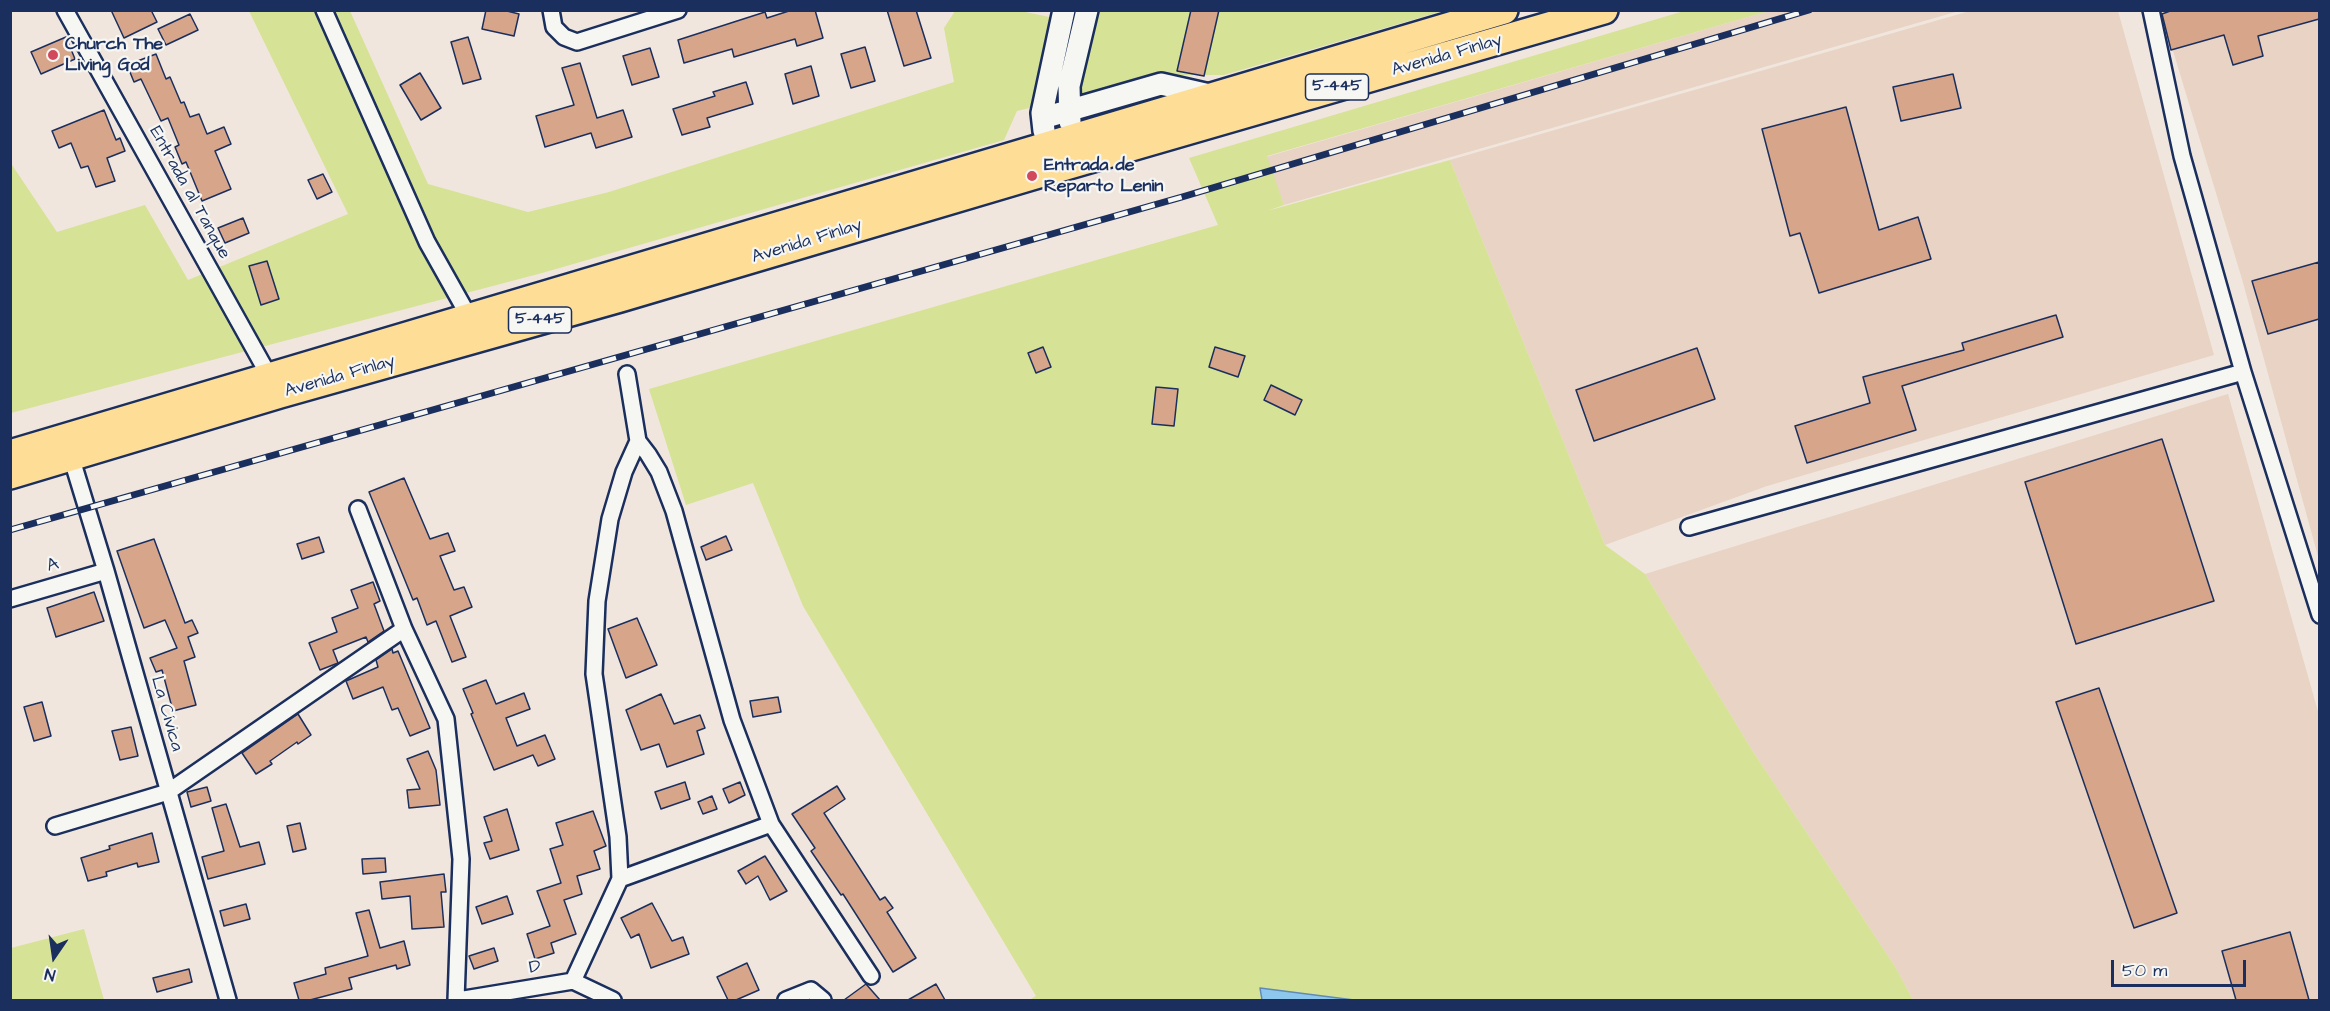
<!DOCTYPE html>
<html>
<head>
<meta charset="utf-8">
<style>
	body { margin:0 }
	#map { position:relative; width:2330px; height:1011px; overflow:hidden; background:#f0e6dd; font-family:"Architects Daughter",sans-serif }
	canvas { display:block }
	.frame { position:absolute; inset:0; border:12px solid #1b2f5e; pointer-events:none }
	.north { position:absolute; left:24px; top:927px; width:60px; height:60px; -webkit-text-stroke:4px #f6f6f2; paint-order:stroke; rotate:193deg; font-size:16px; font-weight:700; line-height:24px; text-align:center; color:#1b2f5e }
	.north::after { content:''; display:block; margin:auto; width:21px; height:27px; background:#1b2f5e; clip-path:polygon(50% 0,100% 100%,50% 72%,0 100%) }
	.scale { position:absolute; left:2111px; top:960px; width:135px; height:27px; box-sizing:border-box; border:3px solid #1b2f5e; border-top:0; padding-left:8px; font-size:18px; line-height:21px; white-space:nowrap; color:#1b2f5e; -webkit-text-stroke:4px #f6f6f2; paint-order:stroke }
</style>
</head>
<body>
<div id="map">
<canvas width="2330" height="1011"></canvas>
<div class="frame"></div>
<div class="north">N</div>
<div class="scale">50 m</div>
</div>
<script>
const c = document.querySelector('canvas').getContext('2d');
c.lineJoin = 'round';
function fillPath(path, color) {
  c.fillStyle = color;
  c.fill(path, 'evenodd');
}
function shape(rows) {
  const path = new Path2D();
  for (const r of rows) {
    path.moveTo(r[0], r[1]);
    for (let i = 2; i < r.length; i += 2) path.lineTo(r[i], r[i + 1]);
  }
  return path;
}
function stroke(path, color, width, dash) {
  c.strokeStyle = color;
  c.lineWidth = width;
  c.lineCap = dash ? 'butt' : 'round';
  c.setLineDash(dash || []);
  c.stroke(path);
}
function drawText(font, color, halo, rows, align = 'center') {
  c.font = font + ' "Architects Daughter",sans-serif';
  c.lineWidth = 4.5;
  c.setLineDash([]);
  c.textBaseline = 'middle';
  c.strokeStyle = halo;
  c.fillStyle = color;
  for (const [text, x, y, turn = 0] of rows) {
    c.save();
    c.translate(x, y);
    c.rotate((+turn || 0) * Math.PI / 180);
    c.textAlign = isNaN(turn) ? turn : align;
    if (halo) c.strokeText(text, 0, 0);
    c.fillText(text, 0, 0);
    c.restore();
  }
}
const built = shape([
	[1769,11,1959,11,1284,205,1266,157],
	[1970,11,2118,11,2214,355,1767,486,1605,545,1450,160],
	[2161,11,2319,11,2319,560,2242,279],
	[2228,394,2319,715,2319,1000,1913,1000,1896,968,1752,750,1645,574]
]);
const green = shape([
	[1078,10,1443,11,1224,75,1163,75,1017,111,1004,140,542,273,11,413,10,162,57,232,145,205,188,280,348,214,249,11,350,11,428,184,528,212,609,192,954,82,944,28,955,11,1021,11,1054,18],
	[1684,11,1769,11,1267,156,1284,205,1267,211,1450,160,1605,545,1645,574,1752,750,1896,968,1913,1000,1354,1000,1260,988,1262,1000,1029,1000,1036,996,803,606,753,483,686,505,649,389,1218,225,1189,158],
	[84,929,104,1000,11,1000,11,948]
]);
const water = shape([
	[1260,988,1354,1000,1262,1000,1260,988]
]);
const building = shape([
	[111,10,151,10,157,22,124,38,111,10],
	[486,10,503,10,519,14,514,36,482,29,486,10],
	[792,10,815,10,823,38,797,46,795,39,734,57,732,49,684,63,678,40,765,12,767,18,792,10],
	[887,10,916,10,931,58,904,66,887,10],
	[1191,10,1219,10,1204,76,1177,71,1191,10],
	[2173,10,2319,10,2319,19,2258,36,2263,56,2233,65,2224,35,2171,50,2162,14,2173,10],
	[190,14,198,30,166,45,158,29,190,14],
	[66,37,75,59,41,74,31,52,66,37],
	[468,37,481,79,463,84,451,42,468,37],
	[865,47,875,81,851,88,841,54,865,47],
	[650,48,659,77,632,85,623,56,650,48],
	[156,54,166,79,170,77,181,103,184,102,190,117,199,114,207,134,224,127,231,144,215,151,231,189,202,201,186,162,182,164,175,147,179,145,168,118,161,121,141,79,134,82,127,65,156,54],
	[580,63,597,118,623,110,632,137,596,148,591,133,545,147,536,116,574,105,562,68,580,63],
	[811,66,819,96,793,104,785,74,811,66],
	[420,73,441,108,421,120,400,85,420,73],
	[1953,74,1961,108,1901,121,1893,87,1953,74],
	[746,82,753,104,707,118,710,127,682,135,673,109,715,96,713,92,746,82],
	[1846,107,1879,230,1918,217,1931,259,1819,293,1800,233,1790,236,1762,129,1846,107],
	[104,110,116,140,120,138,125,151,107,158,115,181,96,187,88,166,81,168,71,143,59,148,52,131,104,110],
	[323,174,332,192,317,199,308,180,323,174],
	[243,218,249,233,225,243,218,228,243,218],
	[267,261,279,299,261,305,249,266,267,261],
	[2319,262,2319,319,2268,334,2252,281,2319,262],
	[2056,315,2063,337,1902,386,1916,430,1807,463,1795,426,1870,403,1863,377,1964,350,1962,343,2056,315],
	[1043,347,1051,367,1036,373,1028,353,1043,347],
	[1215,347,1245,356,1238,377,1209,367,1215,347],
	[1697,348,1715,399,1594,441,1576,390,1697,348],
	[1271,385,1302,400,1295,415,1264,400,1271,385],
	[1156,387,1178,389,1174,426,1152,424,1156,387],
	[2162,439,2214,601,2076,644,2025,482,2162,439],
	[404,478,430,539,448,533,455,551,440,556,454,590,464,587,472,607,450,616,466,657,452,662,436,621,427,625,417,598,413,600,369,492,404,478],
	[726,536,732,550,706,560,701,547,726,536],
	[319,537,324,552,302,559,297,544,319,537],
	[154,539,185,623,192,620,198,633,188,637,195,657,184,661,196,705,173,711,162,670,156,672,150,658,177,648,165,620,144,628,117,551,154,539],
	[373,582,380,601,374,604,384,631,368,642,366,637,333,650,338,663,320,670,309,643,337,632,332,618,358,608,351,590,373,582],
	[94,592,104,621,56,637,47,608,94,592],
	[637,618,657,665,626,678,608,629,637,618],
	[392,649,393,653,398,651,430,728,410,736,398,708,392,710,383,687,353,699,346,681,378,667,376,660,392,649],
	[486,680,496,704,524,693,530,709,506,718,517,746,545,735,555,759,538,766,533,755,494,770,471,714,473,713,463,689,486,680],
	[2099,688,2177,913,2134,928,2056,702,2099,688],
	[661,694,674,724,700,715,705,728,697,731,704,754,667,767,659,744,641,750,626,710,661,694],
	[778,697,781,712,753,717,750,701,778,697],
	[42,702,51,736,34,741,24,707,42,702],
	[298,714,311,735,298,744,297,742,270,761,272,764,256,774,242,753,298,714],
	[131,727,138,756,120,760,112,731,131,727],
	[428,751,436,770,440,805,409,808,407,790,420,789,407,759,428,751],
	[685,782,690,799,661,809,655,792,685,782],
	[740,782,745,795,729,803,723,789,740,782],
	[837,786,845,799,824,813,880,900,885,897,893,908,887,912,916,958,893,972,843,894,841,895,811,851,815,848,792,814,837,786],
	[207,787,211,801,191,807,187,792,207,787],
	[712,796,717,809,703,814,698,802,712,796],
	[226,804,240,847,259,842,265,864,208,879,202,857,224,851,212,808,226,804],
	[507,809,519,850,490,859,484,843,492,841,484,817,507,809],
	[593,811,606,846,594,851,600,869,577,876,582,894,564,900,576,934,551,943,554,953,535,959,527,934,550,926,537,891,561,883,550,849,563,845,556,823,593,811],
	[300,823,306,849,293,852,287,826,300,823],
	[152,833,159,862,138,867,137,863,106,872,107,876,88,881,81,858,110,849,109,846,152,833],
	[765,856,787,891,770,900,758,876,746,884,738,871,765,856],
	[385,858,386,872,363,874,362,859,385,858],
	[444,874,446,892,441,892,444,927,412,929,410,896,382,899,380,882,444,874],
	[507,896,513,914,482,924,476,907,507,896],
	[652,903,672,941,683,937,689,954,651,968,639,934,631,938,621,918,652,903],
	[246,904,250,919,224,926,220,911,246,904],
	[369,910,380,948,404,941,410,965,397,969,396,965,349,978,352,989,310,1000,299,1000,294,983,326,974,325,968,368,956,356,913,369,910],
	[2290,932,2309,1000,2236,1000,2222,951,2290,932],
	[494,948,498,961,474,969,469,956,494,948],
	[747,963,759,990,736,1000,728,1000,717,977,747,963],
	[189,969,192,982,157,992,153,978,189,969],
	[866,984,880,1000,844,1000,866,984],
	[936,984,945,1000,908,1000,936,984]
]);
const street = shape([
	[65,10,272,381],
	[324,10,427,242,472,322],
	[551,10,554,27,564,37,577,42,678,10],
	[2151,10,2182,156,2243,372,2320,615],
	[627,374,638,441],
	[69,450,106,571,228,1000],
	[358,509,404,629,446,719,461,859,456,1000],
	[1689,527,2243,372],
	[10,599,106,571],
	[55,826,168,792,404,629],
	[620,879,771,824],
	[573,981,620,879,618,837,594,674,597,601,610,519,624,472,638,441,648,454,659,472,674,511,732,720,771,824,871,976],
	[458,1000,573,981,613,1000],
	[786,1000,811,990,823,1000]
]);
const secondary = shape([
	[1043,118,1161,84,1214,96],
	[1070,122,1069,86,1087,10],
	[1044,131,1042,113,1064,10]
]);
const highway = shape([
	[10,454,1504,10],
	[10,475,280,394,620,298,1069,165,1604,10]
]);
const rail = shape([
	[10,530,1182,197,1809,10]
]);
const markers = [
	[53,55,6,"#d1495b"],
	[1032,176,6,"#d1495b"]
];
const shields = [
	[1337,87,63],
	[540,320,63]
];
const shieldNames = [
	["5-445",1337,87],
	["5-445",540,320]
];
const poiNames = [
	["Church The",65,45],
	["Living God",65,66],
	["Entrada de",1044,166],
	["Reparto Lenin",1044,187]
];
const streetNames = [
	["Avenida Finlay",1447,56,-16],
	["Entrada al Tanque",189,193,61],
	["Avenida Finlay",807,242,-17],
	["Avenida Finlay",340,377,-16],
	["A",53,566,-17],
	["La Cívica",166,714,74],
	["D",535,968,-10]
];
fillPath(built, '#e8d3c4');
fillPath(green, '#d6e295');
fillPath(water, '#8ec7ed');
stroke(water, '#608ab4', 1.5);
fillPath(building, '#d7a68a');
stroke(building, '#1b2f5e', 1.5);
stroke(street, '#1b2f5e', 20);
stroke(secondary, '#1b2f5e', 26);
stroke(highway, '#1b2f5e', 32);
stroke(street, '#f6f6f2', 15);
stroke(secondary, '#f6f6f2', 21);
stroke(highway, '#fedd96', 27);
stroke(rail, '#1b2f5e', 7);
stroke(rail, '#f6f6f2', 4.5, [14]);
for (const [x, y, r, color] of markers) {
  const dot = new Path2D();
  dot.arc(x, y, r, 0, 2 * Math.PI);
  c.fillStyle = color;
  c.fill(dot);
  stroke(dot, '#f6f6f2', 2);
}
for (const [x, y, w] of shields) {
  const box = new Path2D();
  box.roundRect(x - w / 2, y - 13, w, 26, 4.5);
  c.fillStyle = '#f6f6f2';
  c.fill(box);
  stroke(box, '#1b2f5e', 1.5);
}
drawText('bold 16px', '#1b2f5e', null, shieldNames);
drawText('bold 18px', '#1b2f5e', '#f6f6f2', poiNames, 'left');
drawText('18px', '#1b2f5e', '#f6f6f2', streetNames);
</script>
</body>
</html>
